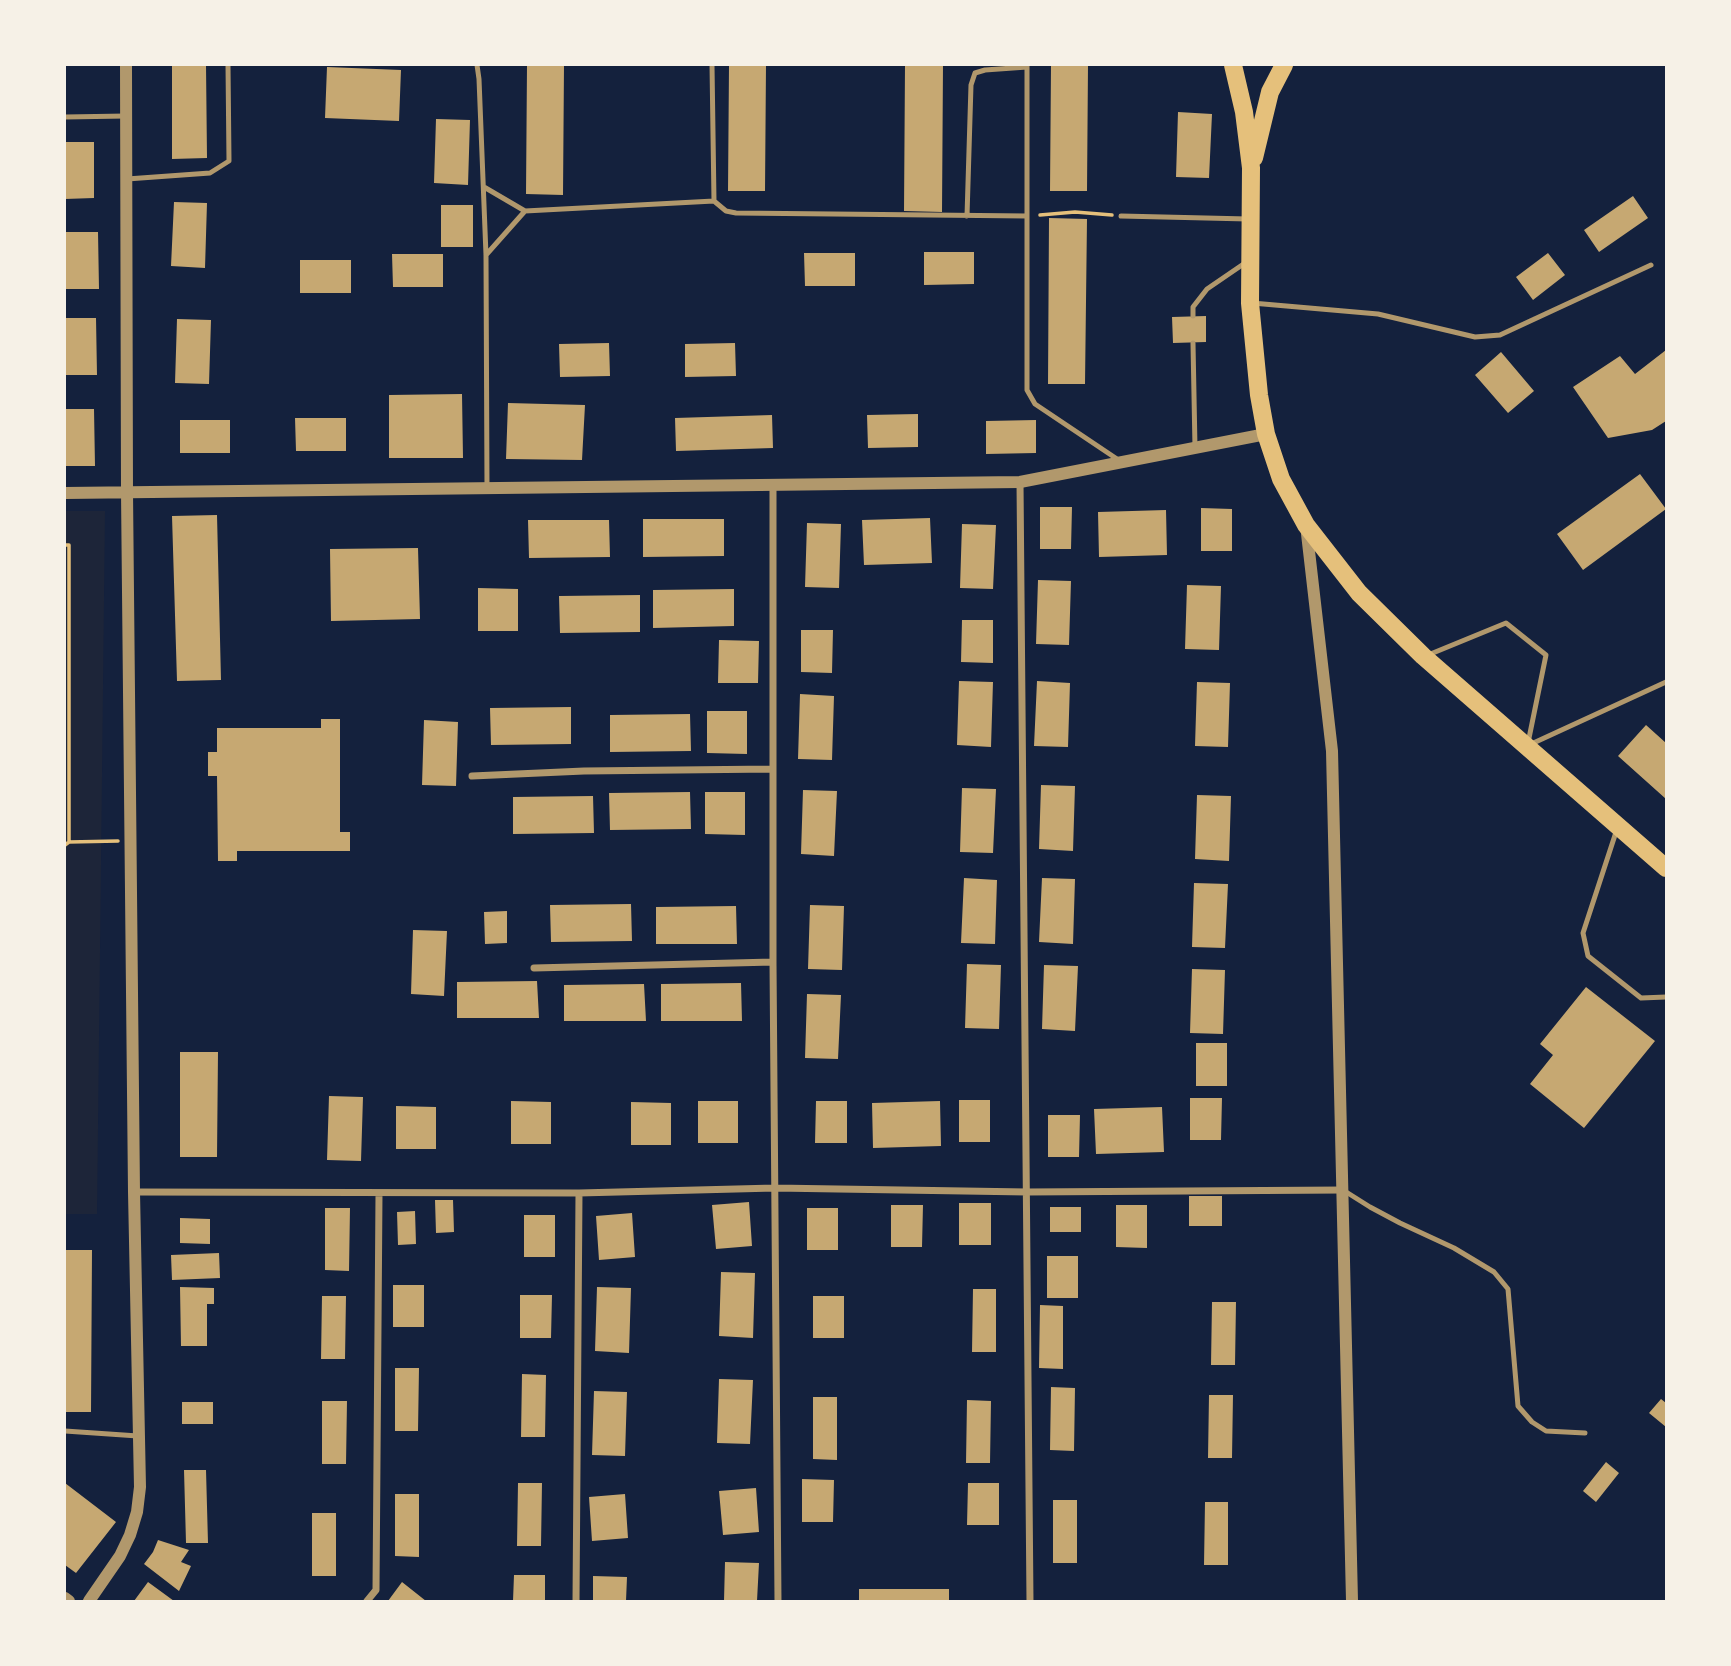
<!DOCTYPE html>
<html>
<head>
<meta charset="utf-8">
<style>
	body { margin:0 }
	#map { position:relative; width:1731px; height:1666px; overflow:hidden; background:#14213d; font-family:"Exo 2",sans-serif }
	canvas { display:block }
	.frame { position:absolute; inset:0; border:66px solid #f6f1e7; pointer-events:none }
</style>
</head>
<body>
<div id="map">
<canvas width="1731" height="1666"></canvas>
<div class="frame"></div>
</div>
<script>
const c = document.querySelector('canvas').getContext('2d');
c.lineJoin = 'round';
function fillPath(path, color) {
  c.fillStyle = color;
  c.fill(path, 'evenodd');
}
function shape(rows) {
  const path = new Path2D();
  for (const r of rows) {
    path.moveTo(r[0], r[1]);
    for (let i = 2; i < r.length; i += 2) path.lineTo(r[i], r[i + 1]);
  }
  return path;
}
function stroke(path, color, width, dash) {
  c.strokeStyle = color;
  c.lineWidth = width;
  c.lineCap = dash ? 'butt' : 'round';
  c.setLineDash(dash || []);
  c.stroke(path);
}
const green = shape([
	[65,511,105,511,97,1214,65,1214]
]);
const building = shape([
	[172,65,206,65,207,158,172,159],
	[527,65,564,65,563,195,526,194],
	[729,65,766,65,765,191,728,191],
	[905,65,943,65,942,212,904,211],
	[1051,65,1088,65,1087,191,1050,191],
	[327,67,401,70,399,121,325,118],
	[1178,112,1212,114,1209,178,1176,177],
	[436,119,470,120,468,185,434,183],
	[65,142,94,142,94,198,65,199],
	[1633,196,1648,218,1599,252,1584,230],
	[174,202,207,203,205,268,171,266],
	[441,205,473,205,473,247,441,247],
	[1049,218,1087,219,1085,384,1048,384],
	[65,232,98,232,99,289,65,289],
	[924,252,974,252,974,284,924,285],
	[804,253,855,253,855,286,805,286],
	[1548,253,1565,275,1533,300,1516,277],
	[392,254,443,254,443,287,393,287],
	[300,260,351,260,351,293,300,293],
	[1206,316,1206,342,1173,343,1172,317],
	[65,318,96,318,97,375,65,375],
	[177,319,211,320,209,384,175,383],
	[609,343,610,376,560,377,559,344],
	[735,343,736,376,685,377,685,344],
	[1666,350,1666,421,1652,430,1608,438,1573,387,1620,356,1635,374],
	[1501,352,1534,391,1508,413,1475,375],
	[462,394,463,458,389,458,389,395],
	[508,403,585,405,582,460,506,459],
	[65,409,94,409,95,466,65,466],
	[918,414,918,447,868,448,867,415],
	[772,415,773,448,676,451,675,418],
	[295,418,346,418,346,451,296,451],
	[180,420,230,420,230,453,180,453],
	[1036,420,1036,453,986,454,986,421],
	[1640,474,1666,509,1583,570,1557,534],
	[1040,507,1072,507,1071,549,1040,549],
	[1201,508,1232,509,1232,551,1201,551],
	[1166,510,1167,555,1099,557,1098,512],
	[217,515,221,680,177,681,172,516],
	[930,518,932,563,864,565,862,520],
	[643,519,724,519,724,556,643,557],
	[528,520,609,520,610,557,529,558],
	[807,523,841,524,839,588,805,587],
	[962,524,996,525,993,589,960,588],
	[418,548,420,619,331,621,330,549],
	[1038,580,1071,581,1069,645,1036,644],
	[1187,585,1221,586,1219,650,1185,649],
	[478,588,518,589,518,631,478,631],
	[734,589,734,626,653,628,653,590],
	[640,595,640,632,560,633,559,596],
	[962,620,993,620,993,663,961,662],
	[801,630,833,630,832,673,801,672],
	[719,640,759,641,758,683,718,683],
	[959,681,993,682,991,747,957,745],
	[1037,681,1070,683,1068,747,1034,746],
	[1197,682,1230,683,1228,747,1195,746],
	[800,694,834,696,832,760,798,759],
	[571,707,571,744,491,745,490,708],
	[707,711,747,711,747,754,707,753],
	[690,714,691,751,610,752,610,715],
	[321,719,340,719,340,832,350,832,350,851,237,851,237,861,218,861,217,776,208,776,208,752,217,752,217,728,321,728],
	[424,720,458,722,456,786,422,785],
	[1646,725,1666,743,1666,799,1618,756],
	[1041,785,1075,786,1073,851,1039,849],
	[962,788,996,789,993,853,960,852],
	[803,790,837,791,834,856,801,854],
	[690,792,691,829,610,830,609,793],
	[705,792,745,792,745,835,705,834],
	[1197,795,1231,796,1229,861,1195,859],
	[593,796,594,833,513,834,513,797],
	[964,878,997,880,995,944,961,943],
	[1042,878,1075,879,1073,944,1039,942],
	[1194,883,1228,884,1225,948,1192,947],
	[631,904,632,941,551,942,550,905],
	[810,905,844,906,842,970,808,969],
	[736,906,737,944,656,944,656,907],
	[507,911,507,943,485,944,484,912],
	[413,930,447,931,444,996,411,994],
	[967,964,1001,965,999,1029,965,1028],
	[1044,965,1078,966,1075,1031,1042,1029],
	[1192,969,1225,970,1223,1034,1190,1033],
	[537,981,539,1018,457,1018,457,982],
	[741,983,742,1021,661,1021,661,984],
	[644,984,646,1021,564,1021,564,985],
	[1586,987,1655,1041,1584,1128,1530,1084,1553,1055,1540,1044],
	[807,994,841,995,838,1059,805,1058],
	[1196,1043,1227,1043,1227,1086,1196,1086],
	[180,1052,218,1052,217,1157,180,1157],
	[329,1096,363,1097,361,1161,327,1160],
	[1190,1098,1222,1098,1221,1140,1190,1140],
	[959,1100,990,1100,990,1142,959,1142],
	[511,1101,551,1102,551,1144,511,1144],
	[698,1101,738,1101,738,1143,698,1143],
	[816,1101,847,1101,847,1143,815,1143],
	[940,1101,941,1146,873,1148,872,1103],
	[631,1102,671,1103,671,1145,631,1145],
	[396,1106,436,1107,436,1149,396,1149],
	[1162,1107,1164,1152,1096,1154,1094,1109],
	[1048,1115,1080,1115,1079,1157,1048,1157],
	[1189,1196,1222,1196,1222,1226,1189,1226],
	[435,1200,453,1200,454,1232,436,1233],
	[749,1202,752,1246,716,1249,712,1205],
	[959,1203,991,1203,991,1245,959,1245],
	[891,1205,923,1205,922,1247,891,1247],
	[1116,1205,1147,1205,1147,1248,1116,1247],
	[1050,1207,1081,1207,1081,1232,1050,1232],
	[325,1208,350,1208,349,1271,325,1270],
	[807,1208,838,1208,838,1250,807,1250],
	[415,1211,416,1244,398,1245,397,1212],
	[632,1213,635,1257,599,1260,596,1216],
	[524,1215,555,1215,555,1257,524,1257],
	[180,1218,210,1219,210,1244,180,1243],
	[65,1250,92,1250,91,1412,65,1412],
	[219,1253,220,1278,172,1280,171,1255],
	[1047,1256,1078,1256,1078,1298,1047,1298],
	[721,1272,755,1273,753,1338,719,1336],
	[393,1285,424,1285,424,1327,393,1327],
	[180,1287,214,1288,214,1304,207,1304,207,1346,181,1346],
	[597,1287,631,1288,629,1353,595,1351],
	[973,1289,996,1289,996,1352,972,1352],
	[520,1295,552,1295,551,1338,520,1338],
	[322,1296,346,1296,345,1359,321,1359],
	[813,1296,844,1296,844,1338,813,1338],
	[1212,1302,1236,1302,1235,1365,1211,1365],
	[1040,1305,1063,1306,1063,1369,1039,1368],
	[395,1368,419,1368,418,1431,395,1431],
	[522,1374,546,1375,545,1437,521,1437],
	[719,1379,753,1380,750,1444,717,1443],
	[1051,1387,1075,1388,1074,1451,1050,1450],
	[594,1391,627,1392,625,1456,592,1455],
	[1209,1395,1233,1395,1232,1458,1208,1458],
	[813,1397,837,1397,837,1460,813,1459],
	[1661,1399,1666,1403,1666,1427,1649,1413],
	[967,1400,991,1401,990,1463,966,1463],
	[322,1401,347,1401,346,1464,322,1464],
	[182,1402,213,1402,213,1424,182,1424],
	[1606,1462,1619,1473,1596,1502,1583,1491],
	[184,1470,206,1470,208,1543,186,1543],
	[802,1479,834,1480,833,1522,802,1522],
	[65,1483,116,1522,76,1573,65,1565],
	[518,1483,542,1483,541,1546,517,1546],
	[968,1483,999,1483,999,1525,967,1525],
	[756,1488,759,1532,723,1535,719,1491],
	[395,1494,419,1494,419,1557,395,1556],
	[625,1494,628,1538,592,1541,589,1497],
	[1053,1500,1077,1500,1077,1563,1053,1563],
	[1205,1502,1228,1502,1228,1565,1204,1565],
	[312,1513,336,1513,336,1576,312,1576],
	[158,1540,189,1550,181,1562,191,1566,179,1591,144,1564,153,1552],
	[725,1562,759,1563,757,1601,724,1601],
	[514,1575,545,1575,545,1601,513,1601],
	[593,1576,627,1577,626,1601,593,1601],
	[148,1582,174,1601,134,1601],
	[402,1582,426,1601,388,1601],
	[859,1589,949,1589,949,1601,859,1601]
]);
const path = shape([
	[1040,215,1075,212,1112,215],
	[65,545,69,545,69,842],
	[65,845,69,842,118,841]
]);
const service = shape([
	[477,65,479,79,486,255,487,489],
	[712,65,714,201,726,211,736,213,1027,216],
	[1027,65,1027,390,1035,404,1120,461],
	[65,117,126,116],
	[127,179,210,173,229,161,228,65],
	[484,187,525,211],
	[967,216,971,85,975,73,985,70,1027,67],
	[1121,216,1248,219],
	[486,255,525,211,714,201],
	[1252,303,1378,314,1475,337,1500,335,1651,265],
	[1193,316,1193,307,1207,289,1245,263],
	[1193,343,1195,448],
	[1428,655,1506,623,1546,655,1528,743],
	[1529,745,1666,682],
	[1617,829,1583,933,1588,956,1641,998,1666,997],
	[1343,1190,1370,1207,1400,1223,1454,1248,1494,1272,1508,1289,1518,1406,1532,1422,1546,1431,1585,1433],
	[65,1431,138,1436]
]);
const minor = shape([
	[1020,482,1030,1601],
	[773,486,773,962,778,1601],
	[472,776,584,771,773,769],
	[534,968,773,962],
	[134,1192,579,1193,775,1188,1027,1192,1343,1190],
	[367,1601,376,1590,379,1194],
	[576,1601,579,1193]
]);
const tertiary = shape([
	[65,493,1020,482,1266,434],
	[1306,525,1332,751,1352,1601],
	[65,1598,69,1601],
	[89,1601,120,1556,130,1535,137,1512,140,1487,134,1192,127,492,126,65]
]);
const primary = shape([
	[1233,65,1244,112,1251,168,1250,303,1259,395,1266,434,1281,479,1306,525,1359,593,1423,656,1666,868],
	[1254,158,1270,92,1284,65]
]);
fillPath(green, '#1d2539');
fillPath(building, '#c6a872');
stroke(path, '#e5c07b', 3.5);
stroke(service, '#b1986c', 5);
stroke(minor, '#b1986c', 7);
stroke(tertiary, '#b1986c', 12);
stroke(primary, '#e5c07b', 18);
</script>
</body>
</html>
